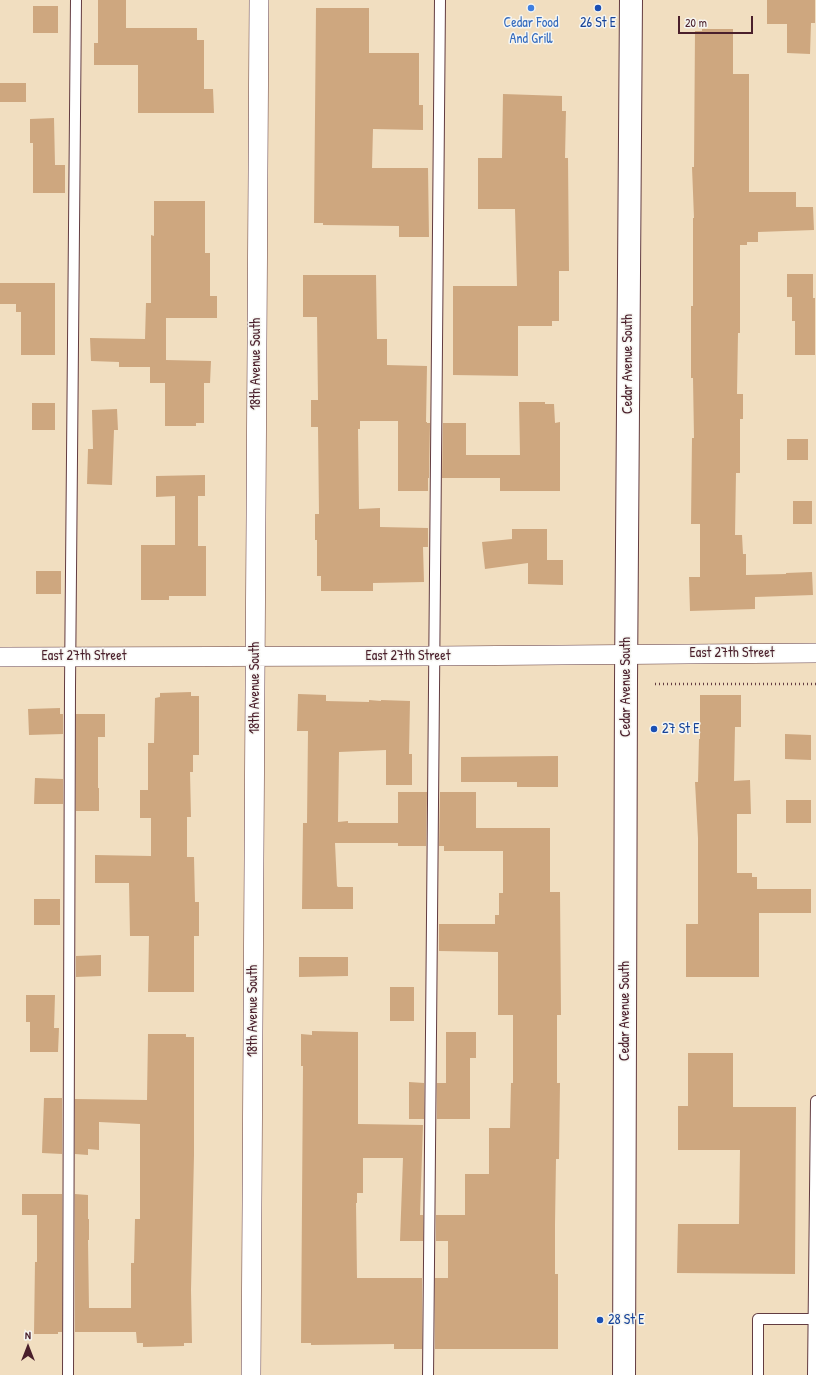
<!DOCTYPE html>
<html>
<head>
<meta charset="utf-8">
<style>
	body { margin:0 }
	#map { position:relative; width:816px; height:1375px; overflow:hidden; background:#f1dec0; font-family:"Patrick Hand",sans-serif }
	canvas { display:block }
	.north { position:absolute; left:8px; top:1327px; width:40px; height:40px; -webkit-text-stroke:3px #f6f6f2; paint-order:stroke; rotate:0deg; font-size:11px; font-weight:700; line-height:16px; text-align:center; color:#4a1f2b }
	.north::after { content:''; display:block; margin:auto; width:14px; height:18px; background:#4a1f2b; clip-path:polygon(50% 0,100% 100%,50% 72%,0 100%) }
	.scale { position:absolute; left:678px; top:16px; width:75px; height:18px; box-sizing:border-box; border:2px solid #4a1f2b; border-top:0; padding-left:5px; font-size:12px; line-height:14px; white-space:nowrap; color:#4a1f2b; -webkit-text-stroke:3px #f6f6f2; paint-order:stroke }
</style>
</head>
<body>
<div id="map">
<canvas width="816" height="1375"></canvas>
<div class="north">N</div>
<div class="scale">20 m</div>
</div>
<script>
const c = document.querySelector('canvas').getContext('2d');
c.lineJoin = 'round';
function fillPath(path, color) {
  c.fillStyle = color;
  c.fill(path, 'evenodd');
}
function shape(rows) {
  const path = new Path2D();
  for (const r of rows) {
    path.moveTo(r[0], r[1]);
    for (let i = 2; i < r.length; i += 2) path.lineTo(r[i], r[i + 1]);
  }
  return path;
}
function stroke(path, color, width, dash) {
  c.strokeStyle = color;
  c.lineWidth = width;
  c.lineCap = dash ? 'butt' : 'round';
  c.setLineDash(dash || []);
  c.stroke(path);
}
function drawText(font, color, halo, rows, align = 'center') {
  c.font = font + ' "Patrick Hand",sans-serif';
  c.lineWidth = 3;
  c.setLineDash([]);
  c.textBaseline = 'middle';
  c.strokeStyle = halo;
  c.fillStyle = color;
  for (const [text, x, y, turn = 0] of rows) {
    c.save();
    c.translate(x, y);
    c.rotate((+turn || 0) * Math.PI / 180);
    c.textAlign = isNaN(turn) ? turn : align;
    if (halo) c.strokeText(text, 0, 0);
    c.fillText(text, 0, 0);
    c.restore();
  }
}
const building = shape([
	[98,0,126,0,126,28,197,28,197,40,204,40,204,89,213,89,214,113,138,113,138,65,94,65,94,43,98,43],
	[767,0,815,0,815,23,811,23,810,54,787,53,787,24,767,24],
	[33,6,58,6,58,33,33,33],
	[316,8,369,8,369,53,419,53,419,105,423,105,423,130,373,129,372,168,428,168,429,237,399,237,399,226,323,225,323,223,314,223],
	[702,29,733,29,733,74,749,74,749,192,796,192,796,207,813,207,814,230,758,232,758,242,747,242,747,245,740,245,740,333,738,333,737,394,743,394,743,419,740,419,740,473,736,473,735,535,742,535,743,554,746,554,746,575,786,574,786,573,812,572,813,595,755,597,755,609,690,611,689,577,700,577,700,524,691,524,692,438,694,438,693,378,691,378,691,306,693,306,693,218,694,218,692,167,694,167,695,31,702,31],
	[0,83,26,83,26,102,0,102],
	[503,94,562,96,562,111,566,111,565,158,568,158,569,271,559,271,559,321,552,321,552,326,518,326,518,376,453,375,453,286,517,286,515,209,478,209,478,158,502,158],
	[54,118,55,165,65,165,65,193,33,193,33,143,30,143,30,119],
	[154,201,205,201,205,253,210,253,210,296,217,296,217,318,166,318,166,360,211,361,210,383,204,383,204,423,196,423,196,426,165,426,165,383,150,383,150,367,119,367,119,362,91,361,90,338,145,339,146,303,151,303,151,235,154,236],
	[787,274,813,274,813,298,815,298,815,355,795,355,795,321,792,321,792,297,787,297],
	[303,275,376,275,377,339,387,339,387,365,427,366,426,422,427,422,427,423,430,423,429,478,428,478,428,491,398,491,398,421,360,421,360,429,358,429,359,509,380,508,380,527,428,528,428,547,423,547,424,582,373,583,373,591,321,591,321,576,317,576,317,540,315,540,315,514,319,514,318,427,311,427,311,400,318,400,317,317,303,317],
	[0,283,55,283,55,355,21,355,21,312,16,312,16,304,0,304],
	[519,402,545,402,545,404,554,404,555,423,560,422,560,491,500,491,500,478,442,478,443,423,466,423,466,455,520,455],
	[32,403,55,403,55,430,32,430],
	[117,409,118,430,114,430,112,485,87,484,88,449,93,449,92,410],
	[787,439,808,439,808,460,787,460],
	[205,475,205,496,198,496,198,546,206,546,206,596,169,596,169,600,141,600,141,545,175,545,175,496,156,497,156,476],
	[793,501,812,501,812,524,793,524],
	[512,529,547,529,547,560,563,560,563,585,528,584,528,563,485,569,482,542,512,539],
	[36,571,61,571,61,594,36,594],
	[191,692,191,696,199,696,199,755,193,755,193,772,190,772,191,817,187,817,187,857,194,857,195,902,199,902,199,936,194,936,194,992,148,992,149,936,130,936,129,883,95,883,95,855,151,856,151,818,140,818,140,790,148,790,148,743,154,743,155,698,160,697,160,693],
	[298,694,326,695,326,701,369,702,369,700,381,701,381,700,410,701,409,754,412,754,412,785,386,785,386,750,339,752,338,822,348,821,348,823,398,823,398,792,427,792,426,846,398,846,398,843,335,843,337,886,338,887,353,887,353,909,302,909,303,823,307,823,308,731,297,731],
	[700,695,741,695,741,727,735,727,734,781,750,780,751,814,737,814,737,873,752,873,752,877,757,877,757,889,811,889,811,913,759,913,759,977,686,977,686,924,698,924,698,838,695,782,698,782,699,739,700,739],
	[60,708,60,714,63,714,63,734,29,735,28,709],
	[76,714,105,714,105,737,98,737,98,788,99,788,99,811,76,811],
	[785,734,811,735,811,760,785,759],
	[558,756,558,787,517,787,517,782,461,782,461,757],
	[35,778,63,779,63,804,34,804],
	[440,792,476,792,476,828,550,828,550,892,560,892,561,1015,557,1015,557,1083,560,1083,559,1159,556,1159,555,1224,555,1274,558,1274,558,1349,435,1349,435,1278,448,1278,448,1241,436,1241,436,1215,465,1215,465,1174,489,1174,489,1128,510,1128,511,1083,513,1083,513,1015,498,1015,498,952,439,951,439,924,495,924,495,915,499,915,499,893,503,893,503,851,444,851,444,846,439,846],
	[786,800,811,800,811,823,786,823],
	[34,899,60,899,60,925,34,925],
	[101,955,101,976,76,977,76,956],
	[299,957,348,957,348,976,299,977],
	[390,987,414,987,414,1021,390,1021],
	[26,995,55,995,54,1028,59,1028,58,1052,30,1052,30,1022,26,1022],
	[312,1031,358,1032,358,1124,423,1125,420,1215,423,1215,423,1241,400,1241,403,1158,363,1158,363,1193,357,1193,357,1203,356,1203,357,1278,422,1278,422,1349,394,1349,394,1344,311,1345,311,1343,301,1343,303,1066,301,1066,301,1034,312,1035],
	[446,1032,476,1032,476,1058,470,1058,470,1119,437,1119,437,1083,446,1083],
	[148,1034,186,1034,186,1037,194,1037,194,1155,191,1290,192,1343,184,1343,184,1346,143,1347,143,1343,137,1343,136,1332,75,1332,75,1194,88,1195,88,1219,89,1219,89,1240,88,1240,89,1308,131,1308,131,1263,134,1263,135,1219,140,1219,140,1124,99,1122,99,1150,88,1149,88,1155,75,1154,75,1099,147,1100],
	[688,1053,733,1053,733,1107,796,1107,795,1274,677,1273,678,1224,739,1224,740,1150,678,1150,678,1106,688,1106],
	[409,1082,424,1083,424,1119,409,1119],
	[44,1098,62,1098,62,1154,42,1153],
	[22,1194,62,1194,62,1332,58,1332,58,1334,34,1334,35,1262,37,1262,37,1215,22,1215]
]);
const path = shape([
	[655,684,816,684]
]);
const lane = shape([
	[68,1375,70,686,76,0],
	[428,1375,440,0],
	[758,1375,758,1319,814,1319],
	[813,1375,816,1101]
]);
const street = shape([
	[0,657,434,656,816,653],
	[251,1375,259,0]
]);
const secondary = shape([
	[624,1375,626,681,631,0]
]);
const markers = [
	[531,8,4,"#3f7fe0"],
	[598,8,4,"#1a4fb4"],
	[654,729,4,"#1a4fb4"],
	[600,1320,4,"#1a4fb4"]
];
const shopNames = [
	["Cedar Food",531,23],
	["And Grill",531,39]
];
const transitNames = [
	["26 St E",598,23,"center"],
	["27 St E",662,729],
	["28 St E",608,1320]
];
const streetNames = [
	["18th Avenue South",256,364,-90],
	["Cedar Avenue South",628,364,-90],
	["East 27th Street",732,653],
	["East 27th Street",84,656],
	["East 27th Street",408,656],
	["Cedar Avenue South",626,687,-90],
	["18th Avenue South",255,688,-90],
	["18th Avenue South",253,1011,-90],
	["Cedar Avenue South",625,1011,-90]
];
fillPath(building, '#cea77f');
stroke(lane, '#633c41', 12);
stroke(street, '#633c41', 20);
stroke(secondary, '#633c41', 24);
stroke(path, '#633c41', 2.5, [1, 3]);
stroke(lane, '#fff', 10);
stroke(street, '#fff', 19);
stroke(secondary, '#fff', 22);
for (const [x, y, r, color] of markers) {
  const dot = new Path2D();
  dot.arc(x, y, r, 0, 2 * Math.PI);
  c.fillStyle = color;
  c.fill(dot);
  stroke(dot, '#f6f6f2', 1.5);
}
drawText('14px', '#366cbe', '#f6f6f2', shopNames);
drawText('14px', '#164399', '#f6f6f2', transitNames, 'left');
drawText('14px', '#4a1f2b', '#f6f6f2', streetNames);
</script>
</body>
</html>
